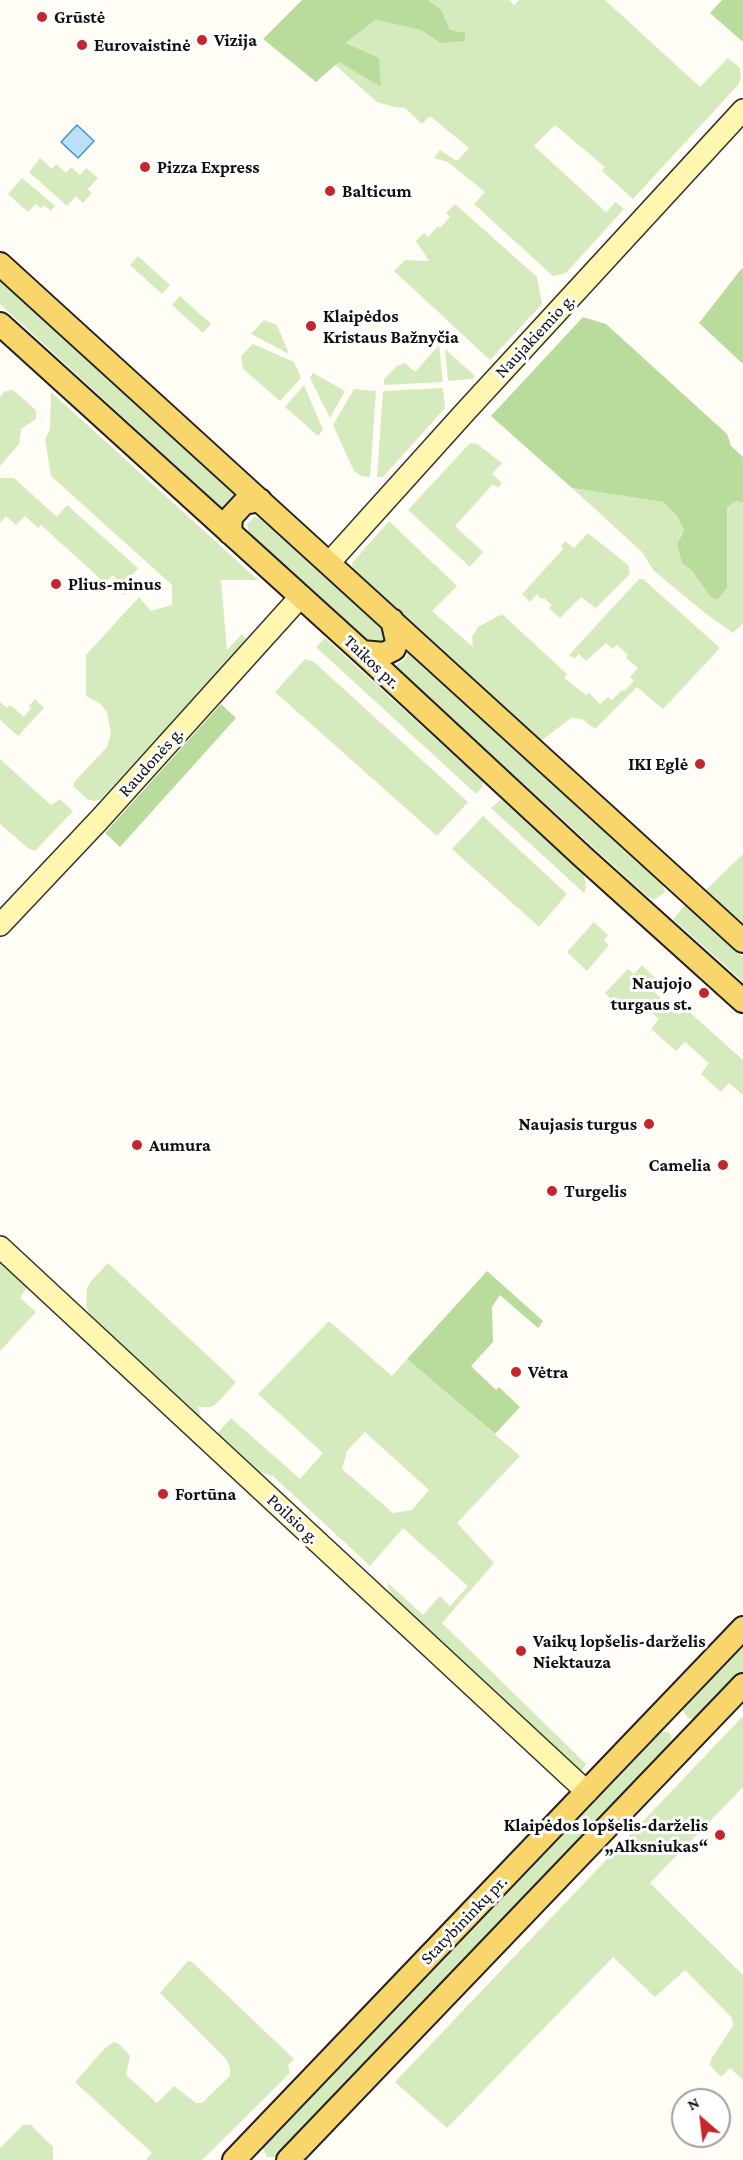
<!DOCTYPE html>
<html>
<head>
<meta charset="utf-8">
<style>
	body { margin:0 }
	#map { position:relative; width:743px; height:2160px; overflow:hidden; background:#fffdf5; font-family:"Crimson Pro",serif }
	canvas { display:block }
	.north { position:absolute; left:671px; top:2088px; width:60px; height:60px; box-sizing:border-box; background:#fff; border:2px solid #a0a0a0; border-radius:50%; rotate:332deg; font-size:16px; font-weight:700; line-height:24px; text-align:center; color:#111 }
	.north::after { content:''; display:block; margin:auto; width:21px; height:27px; background:#c4262e; clip-path:polygon(50% 0,100% 100%,50% 72%,0 100%) }
</style>
</head>
<body>
<div id="map">
<canvas width="743" height="2160"></canvas>
<div class="north">N</div>
</div>
<script>
const c = document.querySelector('canvas').getContext('2d');
c.lineJoin = 'round';
function fillPath(path, color) {
  c.fillStyle = color;
  c.fill(path, 'evenodd');
}
function shape(rows) {
  const path = new Path2D();
  for (const r of rows) {
    path.moveTo(r[0], r[1]);
    for (let i = 2; i < r.length; i += 2) path.lineTo(r[i], r[i + 1]);
  }
  return path;
}
function stroke(path, color, width, dash) {
  c.strokeStyle = color;
  c.lineWidth = width;
  c.lineCap = dash ? 'butt' : 'round';
  c.setLineDash(dash || []);
  c.stroke(path);
}
function drawText(font, color, halo, rows, align = 'center') {
  c.font = font + ' "Crimson Pro",serif';
  c.lineWidth = 6;
  c.setLineDash([]);
  c.textBaseline = 'middle';
  c.strokeStyle = halo;
  c.fillStyle = color;
  for (const [text, x, y, turn = 0] of rows) {
    c.save();
    c.translate(x, y);
    c.rotate((+turn || 0) * Math.PI / 180);
    c.textAlign = isNaN(turn) ? turn : align;
    if (halo) c.strokeText(text, 0, 0);
    c.fillText(text, 0, 0);
    c.restore();
  }
}
const green = shape([
	[428,0,509,0,514,5,519,0,605,0,700,87,728,58,740,68,741,77,738,85,633,199,602,171,605,167,555,125,534,146,606,212,616,202,624,209,566,273,553,276,474,204,485,192,448,162,434,158,440,150,457,161,469,148,430,116,422,124,405,108,395,107,377,102,335,65,339,61,381,87,344,43,376,20,421,30,440,43,450,30,441,9],
	[40,158,52,169,56,164,66,173,71,167,80,175,86,168,98,178,88,189,92,193,83,203,76,196,67,206,29,172],
	[22,178,55,206,51,211,44,205,41,208,36,204,28,212,8,194],
	[455,204,537,277,542,304,490,360,394,271,405,260,429,261,416,241,424,233,428,237,438,226,440,228,450,217,446,213],
	[138,256,170,285,162,294,130,265],
	[0,280,238,497,230,502,224,510,0,304],
	[180,296,211,324,203,333,172,305],
	[264,320,277,325,289,354,251,334],
	[253,344,294,362,301,378,280,401,243,369,241,356],
	[439,345,443,382,384,385,384,379,397,366,405,363,415,372],
	[445,349,475,376,472,379,448,381],
	[313,373,345,391,330,418,310,378],
	[304,385,323,430,318,436,285,407],
	[443,388,445,408,383,477,377,477,383,391],
	[354,389,376,391,370,477,361,476,354,471,333,425],
	[13,390,36,410,36,419,21,429,19,444,0,466,0,397,5,391],
	[51,392,258,580,221,580,227,650,242,634,247,640,100,800,94,801,87,799,73,786,75,781,107,747,111,733,107,713,101,704,86,696,86,655,139,597,151,611,172,605,172,585,51,476,45,439,50,429],
	[470,443,477,444,502,463,492,474,502,483,498,488,493,484,455,526,483,552,470,567,408,510],
	[0,478,14,478,57,517,67,505,138,568,128,580,133,585,124,595,119,590,124,585,113,575,105,583,41,525,38,528,25,516,16,525,6,516,0,523],
	[572,488,663,502,677,516,684,530,677,545,682,563,692,571,710,595,727,588,727,507,737,501,743,503,743,623,733,633,705,613,653,570,642,552],
	[254,517,262,519,382,629,387,636,384,644,368,642,249,533,247,524],
	[389,521,457,586,432,611,473,647,472,637,478,627,502,614,567,674,564,678,586,695,589,693,600,704,608,697,612,700,622,690,624,691,634,681,630,677,638,668,626,658,628,655,617,645,613,649,606,643,586,661,579,654,574,659,569,655,639,579,643,579,720,648,663,709,637,687,595,729,582,719,571,718,541,741,353,570,352,563],
	[588,533,628,565,630,572,628,576,596,608,581,597,560,618,549,608,552,605,544,598,542,599,537,594,530,602,522,594,563,549,561,546,565,541,574,548],
	[325,638,483,782,482,787,476,794,316,647],
	[408,652,662,884,665,891,664,893,655,899,648,897,394,666,406,659],
	[305,659,314,662,468,802,437,836,275,692],
	[35,699,44,708,18,736,0,720,0,702,7,708,10,705,24,717,31,708,29,706],
	[0,759,51,805,60,799,73,811,35,851,28,848,0,824],
	[502,800,584,875,586,888,584,893,491,808,499,801],
	[483,816,567,894,539,927,452,849],
	[743,854,743,923,706,890],
	[685,905,743,957,743,982,673,919],
	[594,922,608,935,604,940,609,945,587,971,567,952],
	[642,965,661,984,654,992,679,1015,686,1009,743,1060,743,1095,729,1083,721,1092,701,1074,709,1063,685,1042,676,1051,651,1029,659,1019,639,1001,630,1009,622,1001,617,1006,605,993,628,969,634,974],
	[0,1258,29,1284,20,1298,36,1312,0,1351],
	[108,1263,236,1382,217,1403,211,1407,198,1407,201,1418,198,1421,90,1315,86,1305,87,1288,91,1281],
	[329,1321,392,1376,407,1359,520,1456,457,1523,494,1563,442,1623,586,1764,581,1772,392,1599,387,1582,423,1615,440,1596,450,1606,468,1586,403,1528,370,1566,273,1476,247,1468,216,1435,231,1418,300,1479,323,1453,258,1394],
	[365,1432,429,1490,412,1510,393,1513,342,1469,347,1451],
	[743,1642,743,1672,697,1720,688,1718,681,1708],
	[743,1716,743,1787,650,1883,743,1975,743,2080,730,2068,721,2077,710,2065,711,2059,733,2026,732,2018,685,1970,655,1997,613,1957,447,2128,395,2082],
	[659,1731,668,1732,671,1735,672,1744,280,2155,276,2157,267,2157,263,2149,263,2145],
	[188,1961,192,1962,294,2059,288,2065,290,2073,202,2160,146,2160,152,2153,75,2082,105,2048,114,2042,119,2044,130,2056,126,2075,157,2103,174,2086,196,2103,202,2103,230,2076,230,2068,227,2060,160,1993],
	[23,2125,31,2125,53,2147,53,2160,0,2160,0,2148]
]);
const forest = shape([
	[302,0,428,0,441,9,450,30,465,33,465,41,440,43,421,30,376,20,345,43,379,58,381,87,339,62,316,82,263,39],
	[722,0,743,0,743,42,710,13],
	[742,268,743,269,743,364,699,323],
	[583,317,606,324,727,434,731,446,743,457,743,503,737,501,727,507,727,588,717,600,710,596,692,571,682,563,677,545,684,530,677,516,663,502,572,488,491,416],
	[221,704,236,718,120,847,105,833],
	[487,1271,543,1321,538,1328,500,1295,492,1307,493,1342,471,1366,496,1390,499,1387,520,1407,495,1434,407,1359]
]);
const water = shape([
	[77,125,94,141,78,158,61,142,77,125]
]);
const secondary = shape([
	[329,563,466,411,743,110],
	[0,925,100,819,301,596],
	[0,1247,587,1792]
]);
const primary = shape([
	[0,264,743,941],
	[0,324,362,652,583,857,743,1001],
	[230,533,231,517,244,503,260,500],
	[362,652,384,654,394,649,397,641,392,620],
	[234,2160,743,1628],
	[288,2160,743,1685]
]);
const markers = [
	[42,17,6,"#c4262e"],
	[202,40,6,"#c4262e"],
	[82,45,6,"#c4262e"],
	[145,167,6,"#c4262e"],
	[330,191,6,"#c4262e"],
	[311,326,6,"#c4262e"],
	[56,584,6,"#c4262e"],
	[700,764,6,"#c4262e"],
	[704,993,6,"#c4262e"],
	[649,1124,6,"#c4262e"],
	[137,1145,6,"#c4262e"],
	[723,1165,6,"#c4262e"],
	[552,1191,6,"#c4262e"],
	[516,1372,6,"#c4262e"],
	[163,1494,6,"#c4262e"],
	[521,1651,6,"#c4262e"],
	[720,1835,6,"#c4262e"]
];
const poiNames = [
	["Grūstė",54,17],
	["Vizija",214,40],
	["Eurovaistinė",94,45],
	["Pizza Express",157,167],
	["Balticum",342,191],
	["Klaipėdos",323,316],
	["Kristaus Bažnyčia",323,337],
	["Plius-minus",68,584],
	["IKI Eglė",688,764,"right"],
	["Naujojo",692,983,"right"],
	["turgaus st.",692,1004,"right"],
	["Naujasis turgus",637,1124,"right"],
	["Aumura",149,1145],
	["Camelia",711,1165,"right"],
	["Turgelis",564,1191],
	["Vėtra",528,1372],
	["Fortūna",175,1494],
	["Vaikų lopšelis-darželis",533,1641],
	["Niektauza",533,1662],
	["Klaipėdos lopšelis-darželis",708,1825,"right"],
	["„Alksniukas“",708,1846,"right"]
];
const streetNames = [
	["Naujakiemio g.",535,336,-47],
	["Taikos pr.",372,662,43],
	["Raudonės g.",151,762,-48],
	["Poilsio g.",293,1519,43],
	["Statybininkų pr.",464,1920,-46]
];
fillPath(green, '#d5ebbd');
fillPath(forest, '#b9dc9c');
fillPath(water, '#b9e0f7');
stroke(water, '#3f96cf', 1.5);
stroke(secondary, '#333', 24);
stroke(primary, '#222', 26);
stroke(secondary, '#fff6b0', 21);
stroke(primary, '#f9d66b', 22);
for (const [x, y, r, color] of markers) {
  const dot = new Path2D();
  dot.arc(x, y, r, 0, 2 * Math.PI);
  c.fillStyle = color;
  c.fill(dot);
  stroke(dot, '#fff', 2);
}
drawText('bold 18px', '#111', '#fff', poiNames, 'left');
drawText('18px', '#111', '#fff', streetNames);
</script>
</body>
</html>
